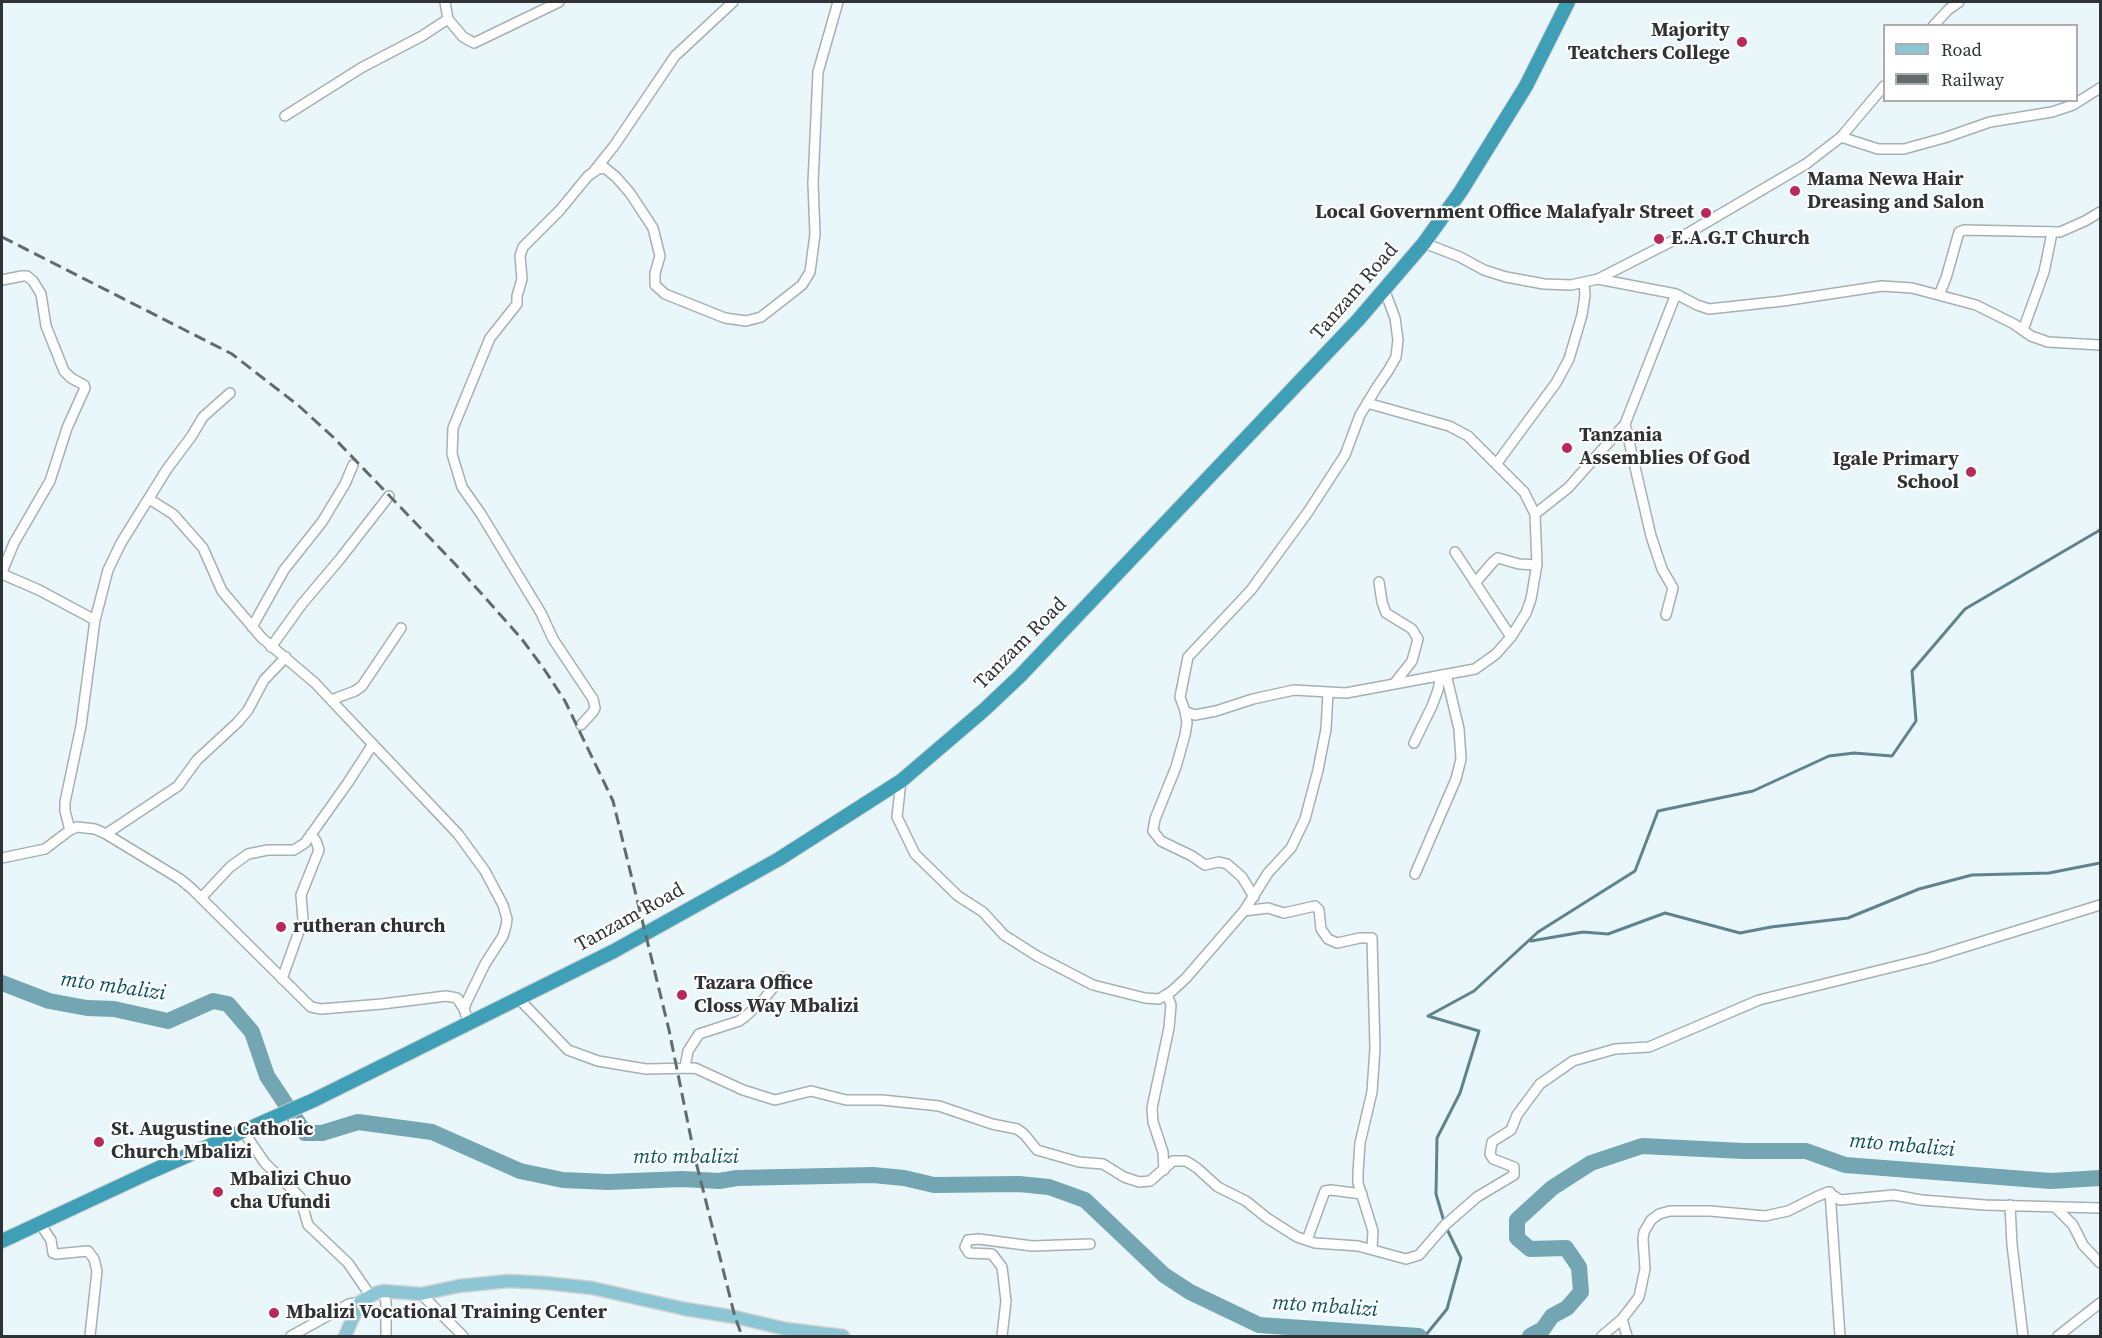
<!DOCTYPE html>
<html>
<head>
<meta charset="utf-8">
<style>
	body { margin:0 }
	#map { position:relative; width:2102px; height:1338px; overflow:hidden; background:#eaf7fa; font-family:"Source Serif 4",serif }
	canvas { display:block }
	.frame { position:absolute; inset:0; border:3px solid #2f3335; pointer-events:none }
	.legend { position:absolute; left:1883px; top:24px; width:195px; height:78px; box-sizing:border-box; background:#fff; border:2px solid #acadae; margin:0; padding:8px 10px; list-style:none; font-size:18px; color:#2f3335 }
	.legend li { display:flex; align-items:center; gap:12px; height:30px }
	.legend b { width:30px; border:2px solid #acadae }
</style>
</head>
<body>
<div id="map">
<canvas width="2102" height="1338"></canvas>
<div class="frame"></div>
<ul class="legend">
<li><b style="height:8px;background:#8cc5d3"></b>Road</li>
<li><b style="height:8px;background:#636a6c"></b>Railway</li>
</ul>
</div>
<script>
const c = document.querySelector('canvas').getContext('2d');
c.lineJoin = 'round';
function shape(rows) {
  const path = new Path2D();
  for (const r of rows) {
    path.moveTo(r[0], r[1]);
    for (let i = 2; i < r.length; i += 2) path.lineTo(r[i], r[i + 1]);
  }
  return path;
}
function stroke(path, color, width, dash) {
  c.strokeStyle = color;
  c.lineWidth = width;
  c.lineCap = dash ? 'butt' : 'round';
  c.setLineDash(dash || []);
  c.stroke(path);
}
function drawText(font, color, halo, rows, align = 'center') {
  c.font = font + ' "Source Serif 4",serif';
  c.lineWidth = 4.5;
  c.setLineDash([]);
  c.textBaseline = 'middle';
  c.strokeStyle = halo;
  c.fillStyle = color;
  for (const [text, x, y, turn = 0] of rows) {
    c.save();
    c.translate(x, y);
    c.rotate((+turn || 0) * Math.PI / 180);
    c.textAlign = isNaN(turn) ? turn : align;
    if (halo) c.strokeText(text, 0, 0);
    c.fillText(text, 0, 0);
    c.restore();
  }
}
const stream = shape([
	[1531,941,1583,932,1608,934,1665,913,1740,933,1771,927,1848,918,1919,889,1972,875,2049,873,2100,863],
	[1425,1336,1447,1309,1461,1258,1445,1225,1436,1194,1437,1138,1460,1093,1479,1031,1428,1016,1474,991,1538,932,1635,871,1658,811,1753,791,1829,756,1854,753,1892,756,1916,721,1912,671,1965,609,2100,530]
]);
const river = shape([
	[2,983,49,1001,87,1008,114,1009,168,1021,213,1001,228,1004,252,1032,267,1076,305,1133,322,1133,358,1122,432,1132,520,1171,563,1180,608,1182,682,1179,719,1181,737,1178,873,1175,904,1178,934,1185,1019,1184,1049,1187,1085,1200,1164,1275,1190,1292,1259,1325,1419,1336],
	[1530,1336,1543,1329,1552,1316,1567,1308,1581,1292,1579,1267,1566,1248,1530,1249,1517,1238,1517,1220,1552,1188,1591,1163,1642,1146,1743,1151,1806,1151,1845,1165,2051,1181,2100,1178]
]);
const minor = shape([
	[445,2,448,19,463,37,474,43,559,2],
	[1933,26,1949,9,1959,2],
	[285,116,361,68,422,36,448,19],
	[1841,137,1878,149,1904,149,1944,138,1990,122,2052,112,2073,105,2100,88],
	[594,171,614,146,675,56,733,2],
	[1424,243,1460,257,1484,270,1506,277,1544,284,1571,285,1598,279,1690,232,1806,164,1841,137,1884,86],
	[1598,279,1676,294,1697,305,1709,309,1783,301,1882,286,1912,288,1976,305,2014,324,2031,336,2048,342,2100,345],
	[2,280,22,276,27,276,33,281,41,294,46,326,64,371,71,378,84,385,85,388,67,428,50,481,14,543,2,572],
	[1939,295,1946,278,1959,232,1964,230,2060,232,2085,221,2100,212],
	[2023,330,2044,272,2052,233],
	[1367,403,1449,426,1468,436,1524,492,1535,514,1537,564,1531,599,1526,613,1511,637,1496,654,1475,669,1346,693,1294,690,1253,699,1216,711,1195,715,1189,713,1185,711,1180,697,1188,657,1251,590,1308,512,1345,455,1360,415,1377,387,1388,371,1396,357,1398,340,1395,318,1384,289],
	[1625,424,1651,536,1662,569,1673,588,1666,615],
	[1497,463,1556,383,1569,359,1582,315,1585,295,1584,283],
	[149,499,173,514,203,548,222,591,262,638,315,683,331,700,458,834,485,871,503,905,507,919,506,926,503,936,485,964,467,1001,464,1009,469,1024],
	[1535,514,1568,488,1625,424,1676,294],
	[1455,552,1511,637],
	[2,574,39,590,95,620],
	[1379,582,1382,602,1386,613,1412,629,1418,639,1412,661,1394,684],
	[1475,583,1493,562,1498,558,1519,564,1537,565],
	[252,627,284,570,322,522,345,484,353,465],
	[271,647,302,604,340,559,389,496],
	[331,700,355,691,362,686,401,628],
	[1185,711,1187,723,1185,735,1176,767,1155,819,1153,831,1161,841,1192,856,1205,865,1219,862,1227,864,1242,877,1254,897],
	[581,725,593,712,595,708,593,699,553,639,541,613,481,514,462,487,452,454,453,428,490,338,517,304,517,296,522,279,520,256,523,247,560,210,588,176,598,169,605,168,616,177,630,193,653,228,660,256,655,273,655,285,665,294,725,318,746,321,761,317,802,285,810,272,815,234,813,183,818,72,838,2],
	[1414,743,1432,706,1438,690,1441,675],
	[901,781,897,817,915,854,958,896,983,912,1004,935,1037,956,1093,985,1145,998,1159,999,1172,991,1186,978,1244,911,1268,873,1291,848,1305,819,1318,770,1326,729,1328,693],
	[70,830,65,811,65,802,81,726,95,620,108,570,121,543,167,469,191,437,203,417,230,393],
	[106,834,178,786,197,760,238,722,248,710,264,680,286,657],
	[2,858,45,849,70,830,77,827,95,829,106,834,180,879,191,888,311,1007,321,1009,382,1004,446,996,457,998,464,1009],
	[1415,874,1456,779,1461,759,1459,729,1446,674],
	[202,897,230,867,248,854,268,850,294,850,305,843,347,784,373,744],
	[1244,911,1268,908,1284,913,1315,906,1319,910,1321,929,1328,939,1337,943,1360,938,1372,938,1375,1048,1372,1092,1360,1143,1358,1172,1358,1183,1373,1231,1372,1248],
	[282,979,303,920,301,895,319,850,316,841,311,834],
	[519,999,568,1050,598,1061,646,1069,695,1068,743,1090,775,1100,811,1091,846,1100,882,1100,939,1106,992,1124,1017,1129,1024,1134,1037,1150,1079,1162,1103,1164,1124,1177,1139,1182,1150,1181,1173,1161,1186,1161,1197,1168,1218,1187,1246,1201,1267,1218,1297,1237,1315,1243,1358,1246,1406,1259,1419,1255,1445,1225,1477,1197,1514,1175,1514,1167,1493,1159,1490,1154,1492,1142,1511,1130,1517,1115,1540,1084,1573,1061,1615,1049,1649,1047,1759,1000,1929,958,2100,905],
	[685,1067,688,1051,699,1034,739,1021,746,1016,763,1000,782,977],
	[243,1131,265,1163,300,1197,308,1225,348,1263,370,1295],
	[1164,1170,1163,1152,1153,1122,1152,1108,1169,1028,1171,1005,1167,994],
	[1830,1192,1840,1336],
	[2010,1205,2012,1245,2023,1336],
	[2055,1207,2073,1225,2083,1245,2100,1263],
	[40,1224,51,1240,53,1253,56,1254,88,1251,94,1259,97,1271,90,1336],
	[1307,1240,1325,1191,1331,1190,1362,1194],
	[383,1291,386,1302,386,1336],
	[421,1294,463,1336],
	[1622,1319,1627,1336],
	[291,1336,349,1304,360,1302],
	[1002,1336,1006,1301,1002,1267,992,1254,969,1253,965,1247,968,1240,979,1239,1032,1246,1090,1244],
	[1602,1336,1622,1319,1639,1297,1645,1269,1643,1239,1644,1232,1651,1220,1659,1214,1670,1211,1710,1211,1765,1216,1788,1211,1816,1197,1828,1192,1840,1200,1894,1195,1921,1200,1985,1205,2100,1208],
	[2058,1336,2100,1303]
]);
const major = shape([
	[345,1336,360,1302,376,1293,383,1291,421,1294,459,1286,509,1281,546,1283,592,1288,685,1309,735,1317,786,1329,843,1336]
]);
const highway = shape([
	[2,1241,150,1172,314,1100,614,951,779,859,901,781,984,710,1020,676,1358,320,1424,243,1461,191,1526,86,1568,2]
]);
const rail = shape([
	[2,237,232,354,299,406,333,437,455,564,521,638,544,669,565,701,613,801,669,1030,695,1158,735,1317,742,1336]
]);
const markers = [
	[1742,42,6,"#b82959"],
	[1795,191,6,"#b82959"],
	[1706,213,6,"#b82959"],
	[1659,239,6,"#b82959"],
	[1567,448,6,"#b82959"],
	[1971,472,6,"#b82959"],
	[281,927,6,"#b82959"],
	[682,995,6,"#b82959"],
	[99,1142,6,"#b82959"],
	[218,1192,6,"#b82959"],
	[274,1313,6,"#b82959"]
];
const poiNames = [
	["Majority",1730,31,"right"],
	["Teatchers College",1730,54,"right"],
	["Mama Newa Hair",1807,180],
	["Dreasing and Salon",1807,203],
	["Local Government Office Malafyalr Street",1694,213,"right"],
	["E.A.G.T Church",1671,239],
	["Tanzania",1579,436],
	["Assemblies Of God",1579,459],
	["Igale Primary",1959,460,"right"],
	["School",1959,483,"right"],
	["rutheran church",293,927],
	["Tazara Office",694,984],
	["Closs Way Mbalizi",694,1007],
	["St. Augustine Catholic",111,1130],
	["Church Mbalizi",111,1153],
	["Mbalizi Chuo",230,1180],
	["cha Ufundi",230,1203],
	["Mbalizi Vocational Training Center",286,1313]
];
const streetNames = [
	["Tanzam Road",1355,292,-49],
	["Tanzam Road",1021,644,-45],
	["Tanzam Road",630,918,-29]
];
const waterNames = [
	["mto mbalizi",113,987,8],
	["mto mbalizi",1902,1146,5],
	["mto mbalizi",686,1158],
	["mto mbalizi",1325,1307,4]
];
stroke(stream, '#5f838c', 3);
stroke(river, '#73a5b2', 16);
stroke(minor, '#a5b0b4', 12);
stroke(major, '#d1d2d3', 15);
stroke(highway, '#d1d2d3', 16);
stroke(minor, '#fff', 9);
stroke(major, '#8cc5d3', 12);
stroke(highway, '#3f9fb6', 14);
stroke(rail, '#636a6c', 3, [12, 6]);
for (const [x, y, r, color] of markers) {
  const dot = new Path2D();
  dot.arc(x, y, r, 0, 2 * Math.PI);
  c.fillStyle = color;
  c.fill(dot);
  stroke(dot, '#fff', 2);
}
drawText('bold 20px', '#2f3335', '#fff', poiNames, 'left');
drawText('20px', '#2f3335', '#fff', streetNames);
drawText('italic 21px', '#0a5362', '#fff', waterNames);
</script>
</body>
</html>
